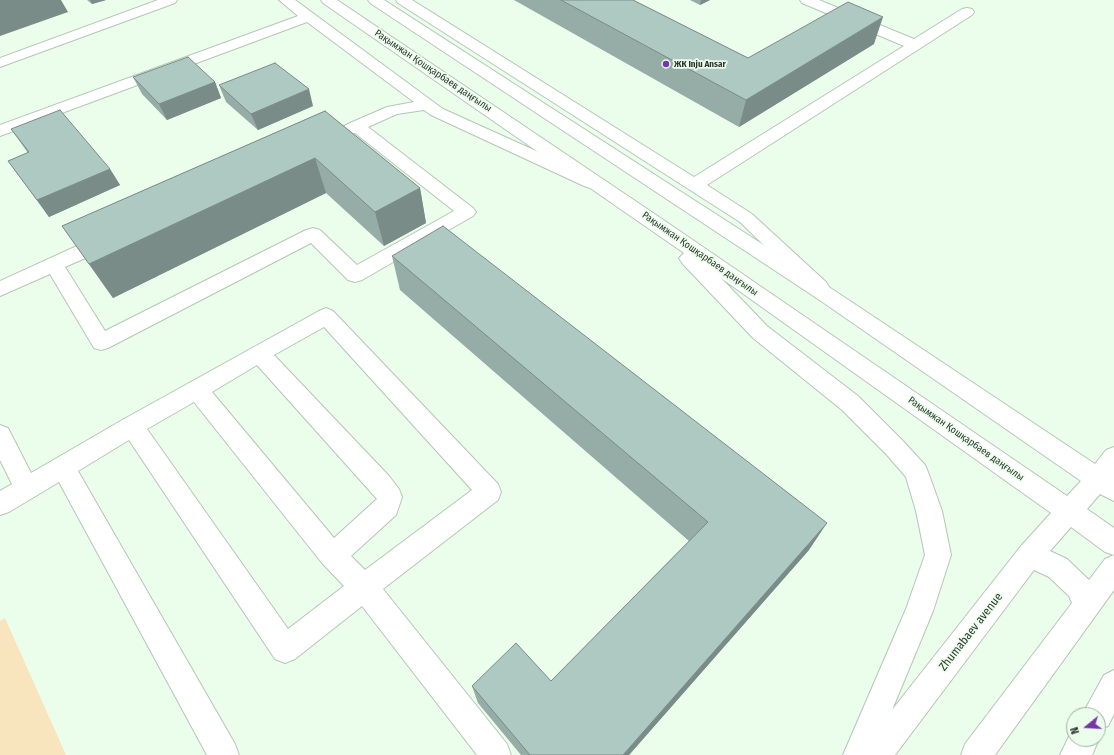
<!DOCTYPE html>
<html>
<head>
<meta charset="utf-8">
<style>
	body { margin:0 }
	#map { position:relative; width:1114px; height:755px; overflow:hidden; background:#ebfeec; font-family:"Fira Sans Condensed",sans-serif }
	canvas { display:block }
	.north { position:absolute; left:1066px; top:707px; width:40px; height:40px; box-sizing:border-box; background:#ebfeec; border:1px solid #a0aea0; border-radius:50%; rotate:252deg; font-size:11px; font-weight:700; line-height:16px; text-align:center; color:#2f362f }
	.north::after { content:''; display:block; margin:auto; width:14px; height:18px; background:#7735a9; clip-path:polygon(50% 0,100% 100%,50% 72%,0 100%) }
</style>
</head>
<body>
<div id="map">
<canvas width="1114" height="755"></canvas>
<div class="north">N</div>
</div>
<script>
const c = document.querySelector('canvas').getContext('2d');
c.lineJoin = 'round';
function fillPath(path, color) {
  c.fillStyle = color;
  c.fill(path, 'evenodd');
}
function shape(rows) {
  const path = new Path2D();
  for (const r of rows) {
    path.moveTo(r[0], r[1]);
    for (let i = 2; i < r.length; i += 2) path.lineTo(r[i], r[i + 1]);
  }
  return path;
}
function stroke(path, color, width, dash) {
  c.strokeStyle = color;
  c.lineWidth = width;
  c.lineCap = dash ? 'butt' : 'round';
  c.setLineDash(dash || []);
  c.stroke(path);
}
function drawText(font, color, halo, rows, align = 'center') {
  c.font = font + ' "Fira Sans Condensed",sans-serif';
  c.lineWidth = 3.5;
  c.setLineDash([]);
  c.textBaseline = 'middle';
  c.strokeStyle = halo;
  c.fillStyle = color;
  for (const [text, x, y, turn = 0] of rows) {
    c.save();
    c.translate(x, y);
    c.rotate((+turn || 0) * Math.PI / 180);
    c.textAlign = isNaN(turn) ? turn : align;
    if (halo) c.strokeText(text, 0, 0);
    c.fillText(text, 0, 0);
    c.restore();
  }
}
const green = shape([
	[5,618,66,755,0,755,0,621]
]);
const minor = shape([
	[158,0,177,0,175,3,0,67,0,58,158,0],
	[279,0,295,0,443,109,596,178,599,182,596,186,590,188,584,186,431,115,424,110,397,114,368,127,473,208,476,212,473,216,362,280,355,282,348,280,311,243,108,348,101,350,94,348,50,274,0,296,0,281,101,235,108,234,115,235,117,240,115,245,65,267,105,331,306,230,313,228,320,230,357,265,454,211,355,133,345,137,339,135,337,132,339,129,350,123,387,107,414,102,307,22,0,136,0,125,298,16,279,0],
	[396,0,412,0,694,177,904,46,802,3,800,0,819,0,914,39,962,9,967,8,972,9,974,12,972,15,707,185,752,214,826,282,829,287,826,292,819,294,812,292,740,222,398,3,396,0],
	[326,308,333,311,498,484,501,492,498,500,383,589,507,744,511,755,477,755,362,606,295,659,285,663,275,659,129,440,78,471,235,744,239,755,207,755,59,482,9,512,0,515,0,491,12,484,0,460,0,425,8,428,31,473,124,419,319,311,326,308],
	[324,327,472,490,365,570,351,556,396,515,402,497,399,489,389,476,274,355,324,327],
	[257,365,377,499,334,538,212,392,257,365],
	[194,402,322,563,344,586,288,629,147,429,194,402]
]);
const major = shape([
	[321,0,337,0,665,221,1067,496,1081,481,821,301,370,3,368,0,384,0,835,291,1095,464,1106,450,1114,447,1114,501,1100,494,1087,509,1114,528,1114,555,1105,552,1071,527,1050,551,1067,559,1089,580,1105,559,1114,555,1114,590,995,755,961,755,965,744,1072,603,1069,596,1049,577,1034,570,895,755,843,755,906,609,925,555,916,511,906,477,887,455,842,410,753,338,682,263,679,258,684,253,323,3,321,0],
	[721,278,1051,513,1021,546,892,710,933,611,951,555,942,511,928,472,925,465,903,441,858,396,767,326,721,278],
	[1114,670,1114,714,1108,726,1098,729,1098,715,1082,715,1104,675,1114,670],
	[1073,728,1074,739,1098,739,1098,736,1099,739,1092,755,1060,755,1073,728]
]);
const wall = shape([
	[87,0,106,0,92,4],
	[514,0,633,0,748,58,874,44,739,127],
	[690,0,710,0,700,5],
	[133,77,215,82,221,98,167,120,142,94],
	[219,85,313,106,258,130,226,102],
	[325,111,420,188,426,223,384,246,326,193,113,298,62,226],
	[11,129,110,169,120,185,49,217,8,161,28,153],
	[392,256,809,550,629,755,521,755,478,703,472,686,551,681,689,541,400,290]
]);
const shadedWall = shape([
	[0,0,61,0,68,12,0,36],
	[90,0,106,0,92,4],
	[701,0,710,0,700,5],
	[883,17,874,44,739,127,746,100],
	[215,82,221,98,167,120,159,104],
	[309,89,313,106,258,130,251,114],
	[315,158,326,193,113,298,89,264],
	[110,169,120,185,49,217,37,200],
	[420,188,426,223,384,246,375,212],
	[827,523,809,550,629,755,623,755]
]);
const building = shape([
	[561,0,633,0,748,58,848,2,883,17,746,100,561,0],
	[188,57,215,82,159,104,133,77,188,57],
	[275,63,309,89,251,114,219,85,275,63],
	[60,110,110,169,37,200,8,161,29,152,11,129,60,110],
	[325,111,420,188,375,212,315,158,89,264,62,226,325,111],
	[443,226,827,523,623,755,530,755,472,686,516,643,551,681,708,522,392,256,443,226]
]);
const markers = [
	[666,64,4,"#7735a9"]
];
const farPoinames = [
	["ЖК Inju Ansar",674,64]
];
const streetNames = [
	["Рақымжан Қошқарбаев даңғылы",433,71,34],
	["Рақымжан Қошқарбаев даңғылы",700,254,35],
	["Рақымжан Қошқарбаев даңғылы",966,439,35]
];
const nearStreetnames = [
	["Zhumabaev avenue",971,632,-52]
];
fillPath(green, '#f8e4bd');
stroke(minor, '#b4c6b6', 2);
stroke(major, '#b4c6b6', 2);
fillPath(minor, '#fff');
fillPath(major, '#fff');
fillPath(wall, '#96aca7');
fillPath(shadedWall, '#7a8c88');
fillPath(building, '#aec8c2');
stroke(building, '#7a8c88', 1);
for (const [x, y, r, color] of markers) {
  const dot = new Path2D();
  dot.arc(x, y, r, 0, 2 * Math.PI);
  c.fillStyle = color;
  c.fill(dot);
  stroke(dot, '#ebfeec', 1.5);
}
drawText('bold 9px', '#2f362f', '#ebfeec', farPoinames, 'left');
drawText('10px', '#2f362f', '#ebfeec', streetNames);
drawText('12px', '#2f362f', '#ebfeec', nearStreetnames);
</script>
</body>
</html>
